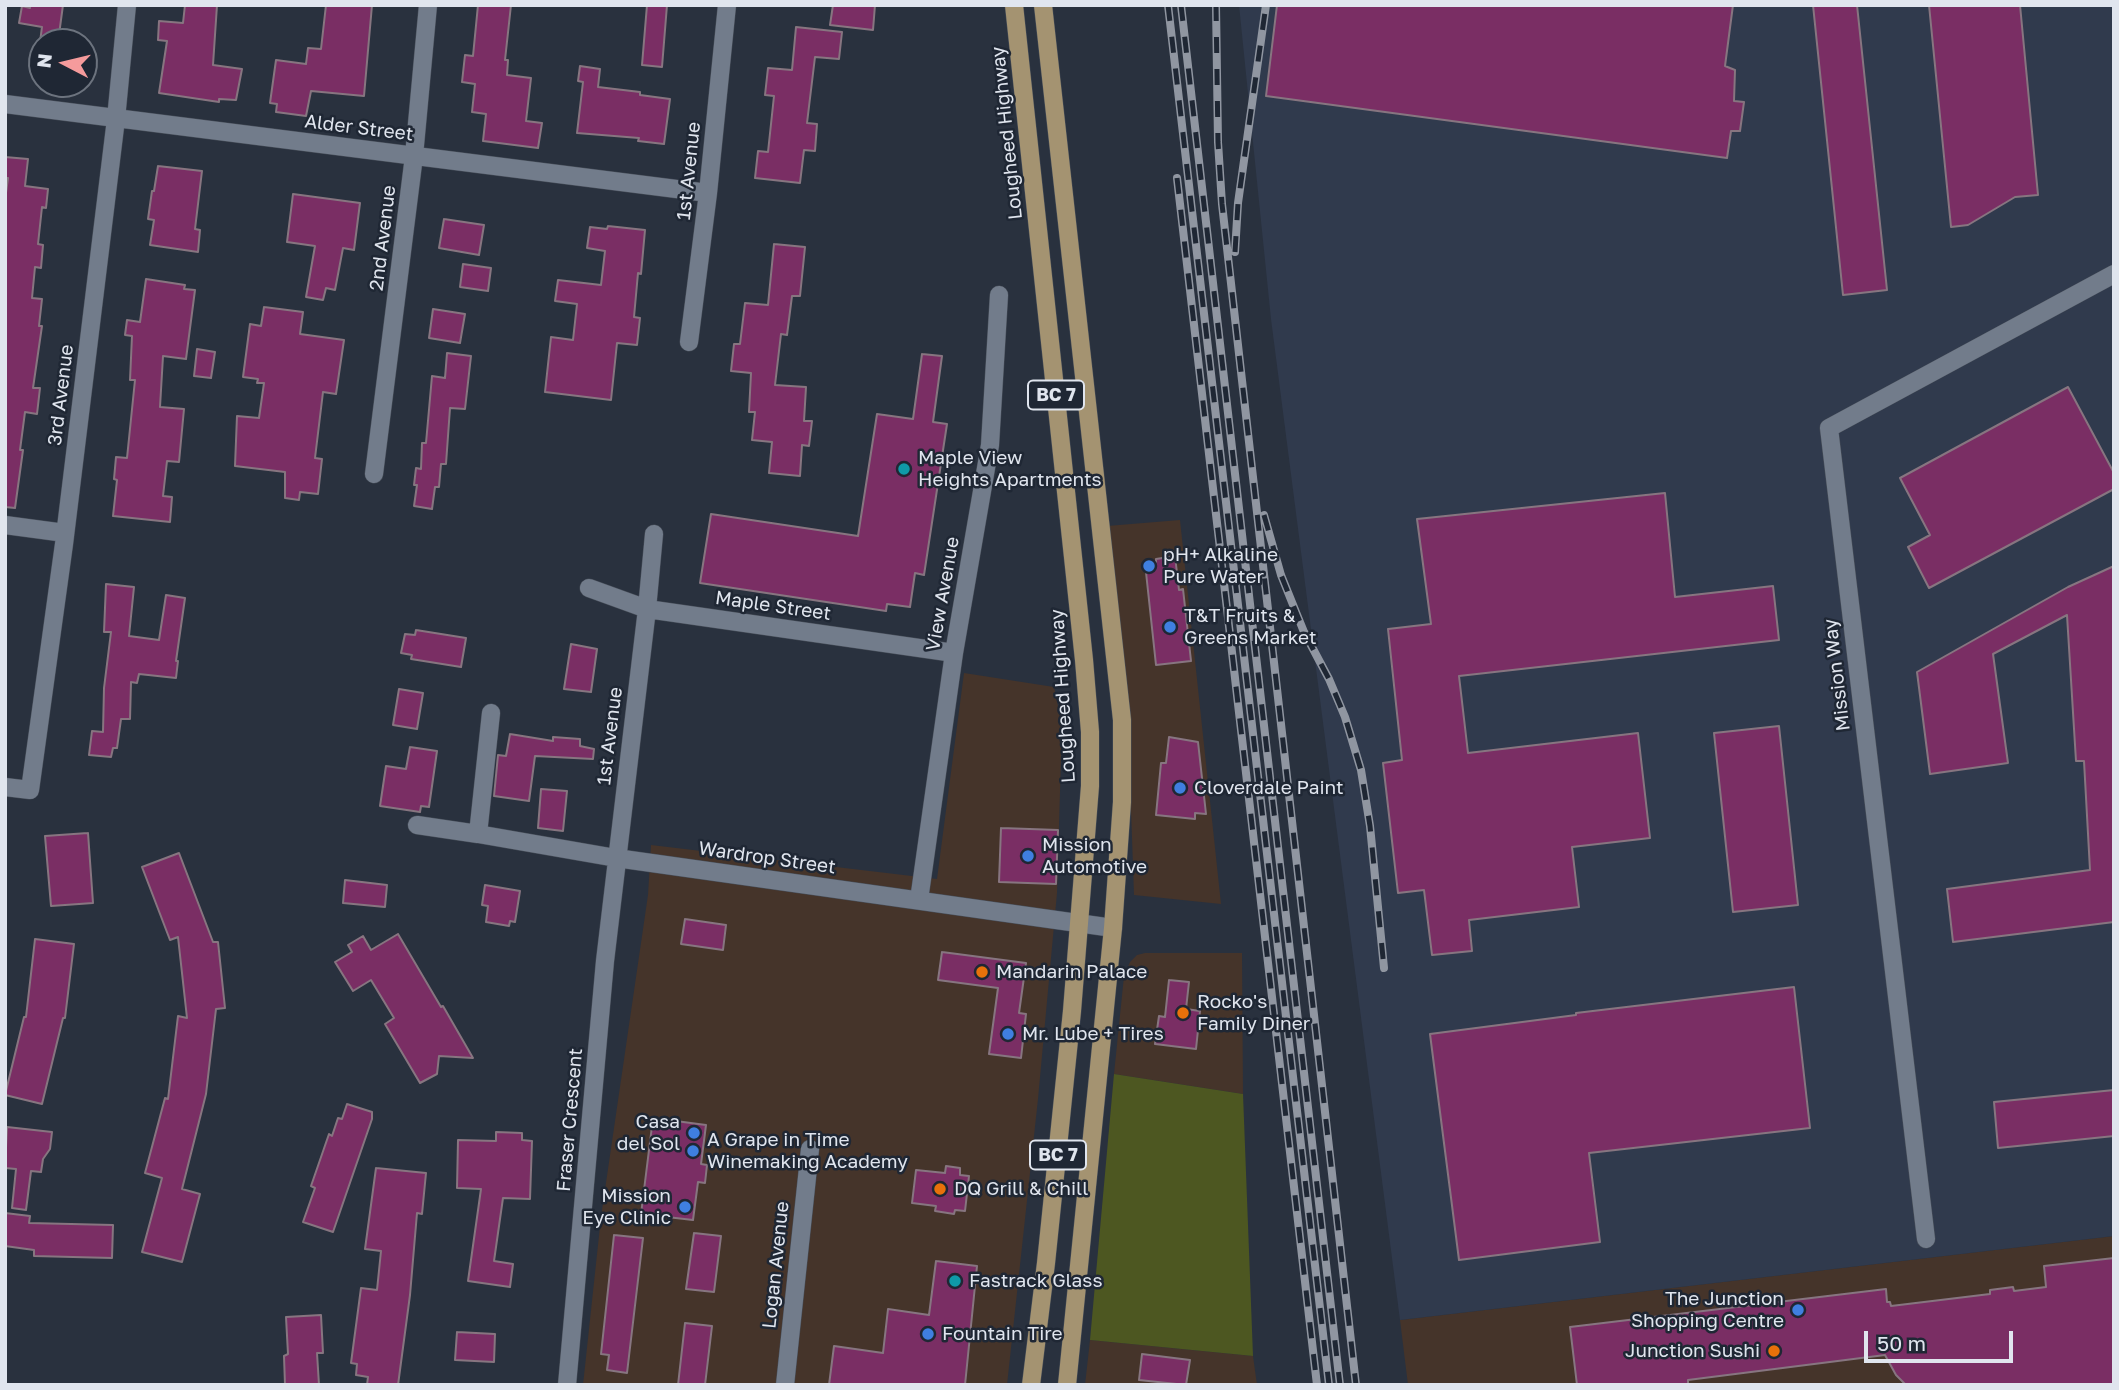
<!DOCTYPE html>
<html>
<head>
<meta charset="utf-8">
<style>
	body { margin:0 }
	#map { position:relative; width:2119px; height:1390px; overflow:hidden; background:#29313e; font-family:"Golos Text",sans-serif }
	canvas { display:block }
	.frame { position:absolute; inset:0; border:7px solid #e0e5ee; pointer-events:none }
	.north { position:absolute; left:28px; top:28px; width:70px; height:70px; box-sizing:border-box; background:#1f2734; border:2px solid #6c737e; border-radius:50%; rotate:277deg; font-size:19px; font-weight:700; line-height:28px; text-align:center; color:#e0e5ee }
	.north::after { content:''; display:block; margin:auto; width:24px; height:32px; background:#f59b9c; clip-path:polygon(50% 0,100% 100%,50% 72%,0 100%) }
	.scale { position:absolute; left:1864px; top:1331px; width:149px; height:32px; box-sizing:border-box; border:4px solid #e0e5ee; border-top:0; padding-left:9px; font-size:21px; line-height:24px; white-space:nowrap; color:#e0e5ee; -webkit-text-stroke:5px #1f2734; paint-order:stroke }
</style>
</head>
<body>
<div id="map">
<canvas width="2119" height="1390"></canvas>
<div class="frame"></div>
<div class="north">N</div>
<div class="scale">50 m</div>
</div>
<script>
const c = document.querySelector('canvas').getContext('2d');
c.lineJoin = 'round';
function fillPath(path, color) {
  c.fillStyle = color;
  c.fill(path, 'evenodd');
}
function shape(rows) {
  const path = new Path2D();
  for (const r of rows) {
    path.moveTo(r[0], r[1]);
    for (let i = 2; i < r.length; i += 2) path.lineTo(r[i], r[i + 1]);
  }
  return path;
}
function stroke(path, color, width, dash) {
  c.strokeStyle = color;
  c.lineWidth = width;
  c.lineCap = dash ? 'butt' : 'round';
  c.setLineDash(dash || []);
  c.stroke(path);
}
function drawText(font, color, halo, rows, align = 'center') {
  c.font = font + ' "Golos Text",sans-serif';
  c.lineWidth = 5;
  c.setLineDash([]);
  c.textBaseline = 'middle';
  c.strokeStyle = halo;
  c.fillStyle = color;
  for (const [text, x, y, turn = 0] of rows) {
    c.save();
    c.translate(x, y);
    c.rotate((+turn || 0) * Math.PI / 180);
    c.textAlign = isNaN(turn) ? turn : align;
    if (halo) c.strokeText(text, 0, 0);
    c.fillText(text, 0, 0);
    c.restore();
  }
}
const commercial = shape([
	[1180,520,1221,904,1134,895,1128,724,1107,526],
	[964,673,1054,687,1062,725,1057,893,1038,1099,1007,1385,583,1385,601,1217,648,895,651,845,937,879],
	[1145,953,1242,953,1243,1094,1114,1074,1124,976,1130,962,1137,955],
	[2114,1236,2114,1385,1408,1385,1400,1320],
	[1090,1340,1253,1356,1257,1385,1085,1385]
]);
const built = shape([
	[1239,5,2114,5,2114,1236,1400,1320,1271,319]
]);
const green = shape([
	[1114,1074,1243,1094,1253,1356,1090,1340]
]);
const building = shape([
	[30,5,63,5,58,42,40,42,42,27,19,23,22,6,30,8,30,5],
	[185,5,217,5,213,65,242,69,236,100,219,99,219,102,159,93,167,41,158,40,159,21,183,23,185,5],
	[326,5,372,5,364,96,311,91,306,116,276,112,277,104,270,103,276,60,306,64,308,48,321,49,326,5],
	[478,5,511,5,505,60,508,60,507,75,531,78,526,121,542,123,538,148,483,141,486,114,472,112,475,84,462,82,465,55,473,56,478,5],
	[647,5,667,5,662,67,642,65,647,5],
	[833,5,875,5,873,30,830,25,833,5],
	[1277,5,1733,5,1725,66,1735,70,1734,101,1744,102,1740,131,1731,131,1727,158,1266,96,1277,5],
	[1813,5,1857,5,1887,290,1843,295,1813,5],
	[1929,5,2020,5,2038,195,2015,197,1968,225,1951,227,1929,5],
	[796,27,842,32,839,59,815,57,807,123,817,124,815,151,804,150,800,183,755,178,758,151,768,152,774,96,765,95,768,68,792,70,796,27],
	[580,66,600,69,598,87,640,92,640,95,670,99,664,144,638,141,639,138,577,133,583,82,578,81,580,66],
	[5,157,28,159,25,186,48,189,46,208,42,207,38,244,43,245,41,268,35,267,32,298,42,299,39,326,42,326,33,388,40,388,37,414,25,412,20,450,23,450,15,508,5,507,5,200,8,178,5,178,5,157],
	[158,166,202,171,195,229,200,230,198,252,150,245,154,220,148,219,152,191,154,191,158,166],
	[293,194,360,203,354,250,343,248,335,290,326,288,323,300,306,297,315,246,287,242,293,194],
	[444,219,484,225,479,255,439,248,444,219],
	[608,226,645,230,641,274,638,273,634,317,640,318,637,345,617,343,611,400,545,392,551,337,573,340,577,304,555,301,558,280,601,285,605,251,587,248,590,227,607,229,608,226],
	[774,244,805,247,800,296,792,296,787,335,781,334,775,385,806,387,804,421,812,421,809,446,802,445,800,476,769,473,772,442,752,440,755,412,749,412,751,373,731,371,734,344,740,344,745,303,768,305,774,244],
	[463,264,491,268,488,291,460,287,463,264],
	[146,279,185,285,184,289,195,290,186,359,163,356,160,407,184,409,179,462,167,461,163,496,172,497,170,522,113,516,117,480,114,479,116,457,127,458,135,380,130,380,132,336,125,335,127,320,140,322,146,279],
	[264,307,303,312,300,334,344,340,336,394,323,392,315,458,322,459,318,494,300,492,299,500,285,498,285,472,235,466,237,416,259,418,264,383,257,383,258,379,243,377,250,324,261,326,264,307],
	[433,309,465,314,460,343,429,338,433,309],
	[197,349,215,352,211,378,194,376,197,349],
	[447,353,471,356,465,409,450,408,446,464,441,464,439,487,435,487,432,509,414,506,417,485,414,485,416,468,421,469,422,443,426,443,432,376,445,378,447,353],
	[922,354,942,356,933,422,947,424,924,575,915,573,910,607,887,604,886,611,700,583,711,514,858,536,877,414,913,419,922,354],
	[2068,387,2114,473,2114,489,1929,588,1908,547,1930,535,1900,478,2068,387],
	[1665,493,1675,597,1773,586,1779,640,1459,676,1468,753,1638,733,1650,838,1572,847,1579,907,1469,920,1472,951,1432,955,1424,890,1398,893,1383,763,1402,760,1388,629,1431,624,1417,519,1665,493],
	[1175,556,1179,590,1183,589,1191,661,1156,665,1145,563,1156,562,1156,559,1175,556],
	[2114,566,2114,922,1953,942,1947,889,2090,870,2084,761,2076,761,2067,615,1993,654,2008,763,1930,774,1917,672,2068,587,2114,566],
	[106,584,134,587,129,636,159,640,166,595,185,598,176,661,178,661,176,678,139,674,137,683,131,682,130,719,121,719,117,748,113,748,111,757,89,755,92,731,103,732,104,688,111,632,104,632,106,584],
	[416,630,466,638,461,667,411,659,412,655,401,653,405,634,415,635,416,630],
	[571,644,597,649,591,692,564,689,571,644],
	[399,689,423,693,417,729,393,725,399,689],
	[1779,726,1798,905,1733,912,1714,733,1779,726],
	[510,734,553,741,553,737,580,739,580,746,594,749,593,759,535,756,529,801,494,796,498,755,506,756,510,734],
	[1169,737,1198,742,1206,814,1195,813,1195,819,1156,815,1161,763,1166,763,1169,737],
	[410,747,437,751,429,807,421,806,420,812,380,806,386,766,406,769,410,747],
	[541,789,567,791,563,831,538,828,541,789],
	[1001,828,1058,830,1056,884,999,882,1001,828],
	[88,833,93,903,51,906,45,836,88,833],
	[179,853,213,942,218,942,225,1008,216,1009,206,1094,182,1189,200,1194,182,1262,142,1252,162,1178,145,1173,165,1098,168,1099,178,1016,187,1018,178,937,170,940,142,867,179,853],
	[345,880,387,885,385,907,343,903,345,880],
	[485,885,520,891,515,922,510,921,509,926,486,922,488,906,482,905,485,885],
	[685,919,726,925,723,950,681,944,685,919],
	[398,934,441,1007,443,1006,473,1058,439,1056,437,1074,420,1083,385,1024,394,1018,371,980,353,991,335,962,352,952,348,945,363,936,371,950,398,934],
	[35,939,74,944,65,1018,63,1018,42,1104,5,1095,24,1017,26,1017,35,939],
	[942,952,1026,963,1019,1013,1026,1014,1021,1058,989,1054,998,988,938,980,942,952],
	[1169,980,1189,982,1186,1009,1200,1011,1196,1049,1155,1044,1159,1016,1165,1017,1169,980],
	[1794,987,1810,1128,1589,1153,1600,1242,1459,1260,1430,1034,1576,1015,1576,1013,1794,987],
	[2114,1090,2114,1136,1998,1148,1994,1102,2114,1090],
	[347,1104,372,1112,372,1119,333,1232,303,1222,315,1188,311,1186,329,1134,332,1136,338,1118,342,1119,347,1104],
	[653,1118,706,1125,701,1164,707,1165,705,1183,698,1182,693,1220,641,1214,653,1118],
	[7,1127,52,1132,50,1149,43,1159,41,1172,31,1171,26,1210,12,1208,16,1169,5,1168,7,1127],
	[496,1132,522,1133,522,1140,532,1141,530,1199,503,1198,494,1261,513,1264,510,1287,468,1281,481,1189,457,1188,458,1140,496,1141,496,1132],
	[946,1166,960,1168,960,1175,969,1176,965,1211,955,1210,954,1214,935,1211,936,1206,912,1203,916,1170,945,1173,946,1166],
	[376,1168,426,1173,422,1214,417,1213,410,1295,398,1385,367,1385,368,1377,356,1375,357,1364,351,1363,361,1288,377,1290,381,1251,365,1249,376,1168],
	[5,1213,30,1216,29,1223,113,1225,112,1258,34,1256,34,1250,5,1246,5,1213],
	[694,1233,721,1236,714,1292,686,1289,694,1233],
	[614,1235,643,1238,627,1373,607,1370,609,1355,601,1354,614,1235],
	[2114,1258,2114,1385,1906,1385,1896,1375,1885,1355,1688,1380,1688,1385,1577,1385,1570,1327,1886,1289,1887,1302,1890,1302,1891,1306,1990,1294,1990,1290,2013,1287,2014,1291,2046,1287,2044,1266,2114,1258],
	[936,1261,977,1266,965,1385,829,1385,834,1346,883,1353,888,1309,929,1315,936,1261],
	[321,1315,323,1353,317,1353,319,1385,285,1385,284,1356,288,1354,286,1317,321,1315],
	[685,1323,712,1326,705,1385,678,1385,685,1323],
	[457,1332,495,1334,494,1362,455,1360,457,1332],
	[1142,1354,1190,1360,1186,1385,1139,1380,1142,1354]
]);
const minor = shape([
	[5,104,708,193],
	[689,342,708,193,727,5],
	[374,474,414,156,428,5],
	[5,525,65,533],
	[589,588,647,609,954,653],
	[5,787,30,790,64,544,116,119,127,5],
	[417,825,478,834,616,858,1113,928],
	[478,834,491,713],
	[919,900,954,653,990,445,999,295],
	[1926,1239,1829,428,2114,274],
	[567,1385,605,961,647,609,654,534],
	[785,1385,810,1149]
]);
const major = shape([
	[1014,5,1084,660,1090,732,1090,786,1072,1011,1046,1263,1031,1385],
	[1043,5,1122,720,1122,802,1113,928,1067,1385]
]);
const rail = shape([
	[1168,5,1329,1385],
	[1181,5,1340,1385],
	[1216,5,1218,142,1222,204,1356,1385],
	[1177,178,1317,1385],
	[1235,252,1238,203,1266,5],
	[1264,515,1281,575,1304,632,1329,679,1345,717,1361,770,1370,826,1384,968]
]);
const markers = [
	[904,469,7,"#0f9aa8"],
	[1149,566,7,"#3f7fe0"],
	[1170,627,7,"#3f7fe0"],
	[1180,788,7,"#3f7fe0"],
	[1028,856,7,"#3f7fe0"],
	[982,972,7,"#e8710a"],
	[1183,1013,7,"#e8710a"],
	[1008,1034,7,"#3f7fe0"],
	[694,1133,7,"#3f7fe0"],
	[693,1151,7,"#3f7fe0"],
	[940,1189,7,"#e8710a"],
	[685,1207,7,"#3f7fe0"],
	[955,1281,7,"#0f9aa8"],
	[1798,1310,7,"#3f7fe0"],
	[928,1334,7,"#3f7fe0"],
	[1774,1351,7,"#e8710a"]
];
const shields = [
	[1056,395,56],
	[1058,1155,56]
];
const shieldNames = [
	["BC 7",1056,395],
	["BC 7",1058,1155]
];
const streetNames = [
	["Alder Street",359,128,7],
	["Lougheed Highway",1007,133,-96],
	["1st Avenue",689,171,-84],
	["2nd Avenue",383,238,-83],
	["3rd Avenue",61,395,-83],
	["View Avenue",943,594,-80],
	["Maple Street",773,606,8],
	["Mission Way",1837,675,-97],
	["Lougheed Highway",1063,696,-94],
	["1st Avenue",610,736,-83],
	["Wardrop Street",767,858,8],
	["Fraser Crescent",570,1120,-85],
	["Logan Avenue",776,1265,-84]
];
const poiNames = [
	["Maple View",918,458],
	["Heights Apartments",918,480],
	["pH+ Alkaline",1163,555],
	["Pure Water",1163,577],
	["T&T Fruits &",1184,616],
	["Greens Market",1184,638],
	["Cloverdale Paint",1194,788],
	["Mission",1042,845],
	["Automotive",1042,867],
	["Mandarin Palace",996,972],
	["Rocko's",1197,1002],
	["Family Diner",1197,1024],
	["Mr. Lube + Tires",1022,1034],
	["Casa",680,1122,"right"],
	["del Sol",680,1144,"right"],
	["A Grape in Time",707,1140],
	["Winemaking Academy",707,1162],
	["DQ Grill & Chill",954,1189],
	["Mission",671,1196,"right"],
	["Eye Clinic",671,1218,"right"],
	["Fastrack Glass",969,1281],
	["The Junction",1784,1299,"right"],
	["Shopping Centre",1784,1321,"right"],
	["Fountain Tire",942,1334],
	["Junction Sushi",1760,1351,"right"]
];
fillPath(commercial, '#45342a');
fillPath(built, '#303a4d');
fillPath(green, '#4d5721');
fillPath(building, '#7a2e64');
stroke(building, '#877580', 2);
stroke(minor, '#474e59', 19);
stroke(major, '#474e59', 19);
stroke(minor, '#727c8b', 18);
stroke(major, '#a49371', 18);
stroke(rail, '#9096a1', 8);
stroke(rail, '#1f2734', 5, [16]);
for (const [x, y, r, color] of markers) {
  const dot = new Path2D();
  dot.arc(x, y, r, 0, 2 * Math.PI);
  c.fillStyle = color;
  c.fill(dot);
  stroke(dot, '#1f2734', 2.5);
}
for (const [x, y, w] of shields) {
  const box = new Path2D();
  box.roundRect(x - w / 2, y - 14.5, w, 29, 5);
  c.fillStyle = '#1f2734';
  c.fill(box);
  stroke(box, '#e0e5ee', 2);
}
drawText('bold 18px', '#e0e5ee', null, shieldNames);
drawText('19px', '#e0e5ee', '#1f2734', streetNames);
drawText('19px', '#e0e5ee', '#1f2734', poiNames, 'left');
</script>
</body>
</html>
